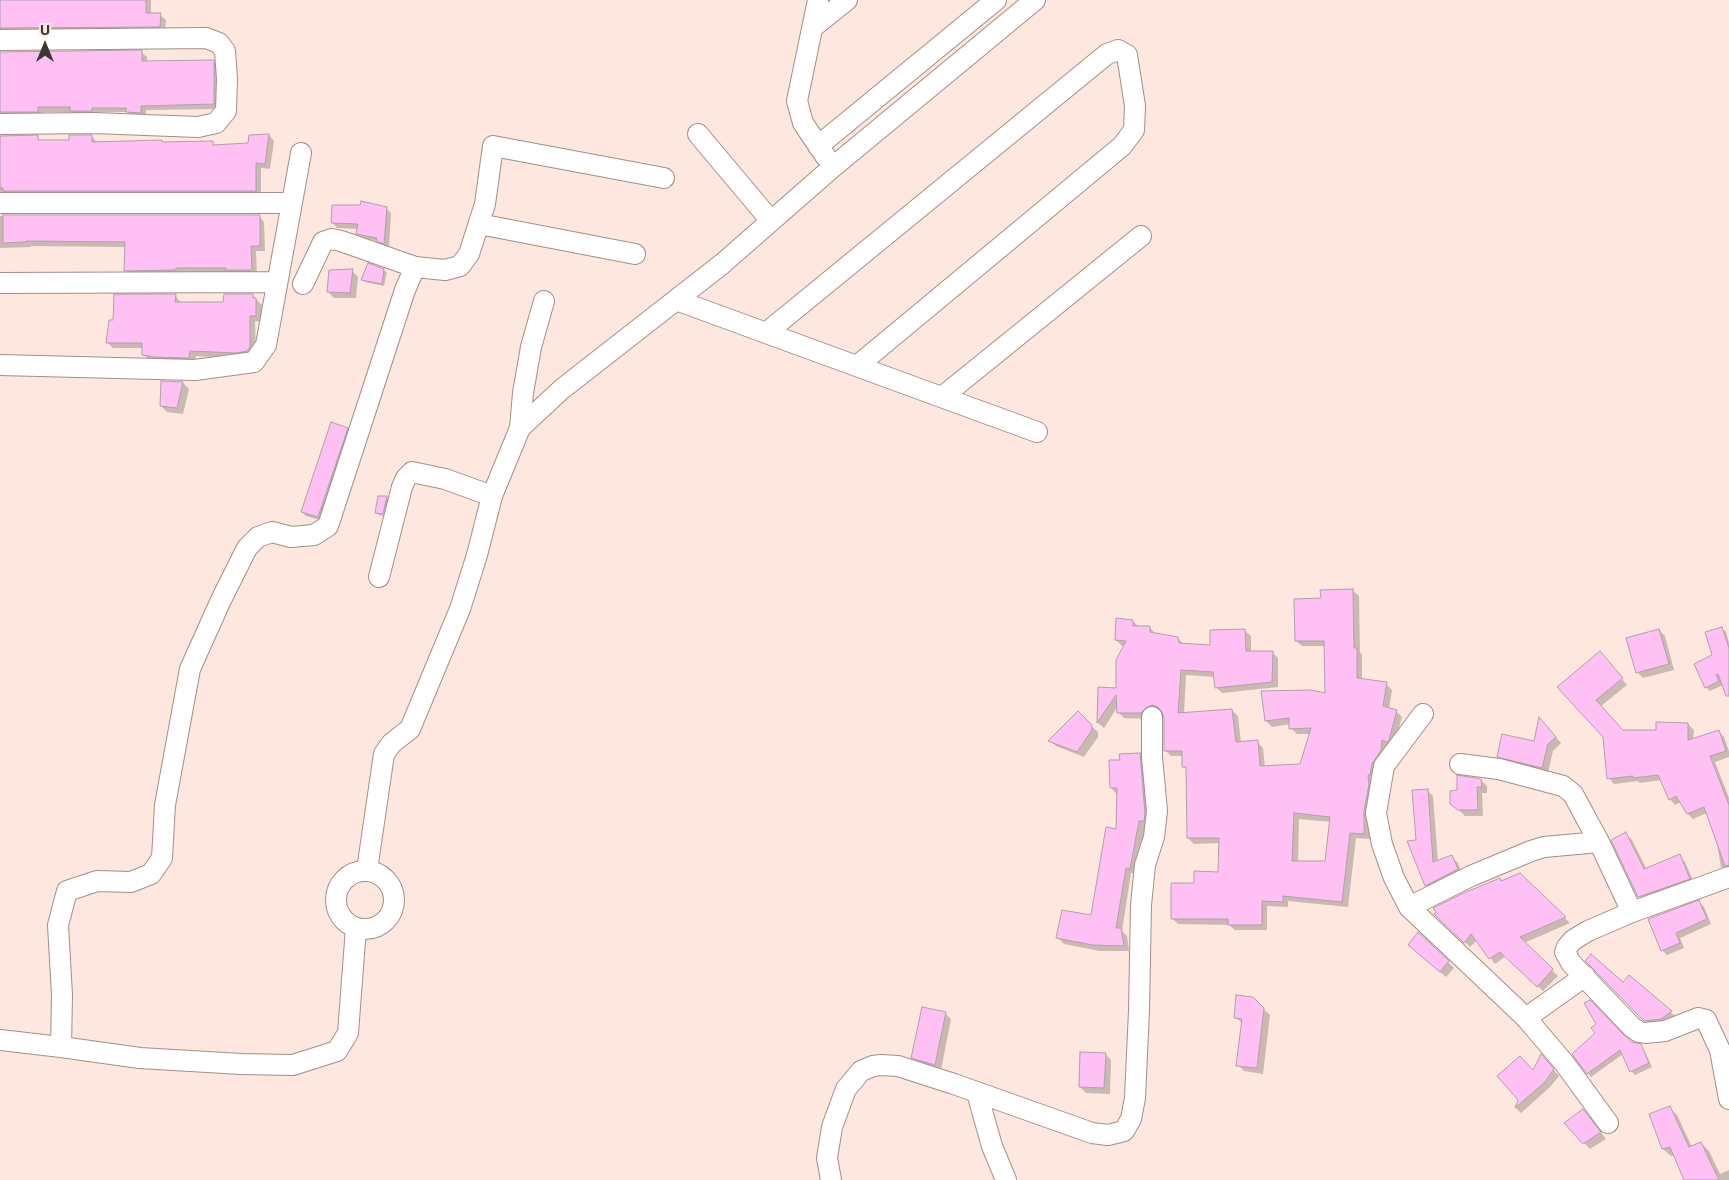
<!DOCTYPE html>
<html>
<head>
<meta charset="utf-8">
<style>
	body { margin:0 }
	#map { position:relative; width:1729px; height:1180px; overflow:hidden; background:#fde7df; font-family:"Open Sans",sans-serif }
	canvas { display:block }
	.north { position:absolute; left:20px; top:20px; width:50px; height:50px; -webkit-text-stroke:4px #fde7df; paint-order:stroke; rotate:0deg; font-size:14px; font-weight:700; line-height:20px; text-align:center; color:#3e3633 }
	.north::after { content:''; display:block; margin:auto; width:18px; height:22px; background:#3e3633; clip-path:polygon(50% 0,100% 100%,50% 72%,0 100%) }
</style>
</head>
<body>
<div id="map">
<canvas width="1729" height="1180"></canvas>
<div class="north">U</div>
</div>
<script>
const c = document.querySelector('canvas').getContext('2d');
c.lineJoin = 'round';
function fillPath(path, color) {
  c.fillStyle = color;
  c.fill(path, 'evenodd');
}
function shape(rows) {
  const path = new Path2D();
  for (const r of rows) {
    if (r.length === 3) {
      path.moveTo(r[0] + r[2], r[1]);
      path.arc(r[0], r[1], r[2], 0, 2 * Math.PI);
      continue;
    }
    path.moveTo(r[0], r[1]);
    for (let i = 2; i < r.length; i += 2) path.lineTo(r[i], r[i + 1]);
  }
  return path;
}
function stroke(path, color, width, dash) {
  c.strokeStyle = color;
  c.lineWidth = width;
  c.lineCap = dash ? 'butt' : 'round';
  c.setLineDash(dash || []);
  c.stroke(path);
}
const shadow = shape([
	[0,0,151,0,151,14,160,15,166,20,165,32,0,35],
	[141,52,147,57,147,62,213,61,219,67,219,109,146,110,146,118,133,117,128,112,96,112,97,116,76,116,72,112,43,112,43,117,0,119,0,53],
	[269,135,274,141,270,169,261,168,261,196,0,198,0,137,37,137,42,142,70,142,92,136,97,143,162,141,163,143,212,143,216,146,250,144],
	[386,208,391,213,389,248,383,245,378,241,363,238,358,233,358,229,337,228,333,223],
	[0,216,259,216,264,222,265,251,256,251,257,275,131,276,126,270,126,247,31,246,31,247,0,248],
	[384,270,387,273,384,286,365,282,362,279],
	[352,271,358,277,356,298,334,298,328,292],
	[175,295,181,303,224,303,252,295,262,305,261,322,255,321,256,353,228,358,196,356,194,363,149,360,143,354,143,348,113,348,107,342],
	[183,383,189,389,183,414,167,412,161,406],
	[347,429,351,433,323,521,306,516,302,512],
	[379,497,387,497,389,500,385,516,379,515,377,512],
	[1353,591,1359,596,1360,652,1362,655,1362,680,1386,684,1392,690,1389,709,1396,711,1402,717,1394,746,1393,747,1387,745,1386,757,1370,818,1370,839,1356,838,1348,907,1288,901,1288,907,1267,906,1267,930,1235,930,1229,925,1178,924,1172,918,1196,885,1219,873,1220,843,1194,844,1188,838,1187,770,1183,766,1183,756,1171,756,1165,750,1165,716,1164,712,1158,710,1147,719,1124,718,1118,712,1118,706,1104,728,1098,723,1099,688,1117,689,1125,646,1122,646,1116,640,1133,621,1139,627,1149,627,1155,633,1178,638,1184,645,1212,646,1245,631,1251,636,1251,652,1273,653,1278,658,1278,687,1222,693,1216,687,1215,677,1186,675,1184,714,1232,710,1238,716,1241,743,1257,742,1263,748,1265,767,1301,765,1311,734,1297,734,1291,728,1291,724,1272,727,1266,721,1326,694,1326,646,1302,646,1296,641,1322,600],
	[1299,819,1331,822,1327,862,1298,862],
	[1721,628,1726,632,1729,643,1729,682,1710,691,1706,687],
	[1659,630,1665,636,1674,670,1643,678,1637,672],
	[1605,659,1627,685,1601,706,1623,731,1657,732,1688,724,1694,730,1693,740,1718,731,1724,737,1729,751,1729,757,1715,762,1729,798,1729,872,1727,873,1721,867,1715,833,1707,813,1693,819,1688,814,1681,802,1675,805,1670,799,1661,780,1640,783,1638,781,1614,784,1609,778,1604,737,1559,687],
	[1545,725,1561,743,1553,751,1548,773,1505,762,1499,756,1535,743],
	[1091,726,1098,732,1098,737,1084,757,1056,746,1050,741],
	[1140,754,1146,761,1150,827,1145,827,1136,874,1131,873,1122,931,1127,936,1129,951,1100,951,1064,944,1058,938,1092,917,1118,830,1117,794,1111,788,1121,761],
	[1481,780,1487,786,1487,793,1482,793,1483,816,1465,816,1452,803],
	[1427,790,1433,796,1438,862,1452,857,1458,863,1463,876,1432,891,1426,885,1417,841],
	[1626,834,1632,840,1647,870,1679,856,1685,862,1695,885,1645,902,1639,896],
	[1519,874,1570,923,1524,943,1558,976,1543,991,1506,956,1495,964,1477,940,1470,947,1436,914],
	[1699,902,1704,907,1711,924,1680,938,1684,948,1667,955,1662,950],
	[1419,934,1454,968,1446,977,1415,951],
	[1587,961,1623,984,1630,977,1675,1016,1665,1023,1649,1024],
	[1252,998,1270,1015,1263,1074,1244,1071,1238,1065,1242,1023,1235,1017],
	[945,1013,951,1019,941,1070,918,1063,912,1057],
	[1597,1033,1640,1045,1644,1050,1652,1067,1635,1075,1631,1071,1623,1054,1591,1077,1588,1073],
	[1105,1054,1111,1060,1110,1094,1086,1093,1080,1087],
	[1547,1062,1559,1076,1550,1087,1521,1113,1516,1108,1519,1099,1534,1072],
	[1670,1108,1677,1115,1692,1147,1701,1143,1709,1151,1720,1174,1729,1170,1729,1180,1685,1180,1675,1155,1671,1156,1663,1149,1651,1115],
	[1589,1117,1606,1139,1590,1149,1565,1123]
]);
const building = shape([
	[0,0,146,0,146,13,161,13,160,27,0,28,0,0],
	[142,50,142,61,214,60,214,104,141,106,141,113,126,112,126,108,92,108,92,111,70,111,70,107,38,107,38,112,0,112,0,52,142,50],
	[269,134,265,164,256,163,256,191,3,191,3,188,0,188,0,136,38,135,38,140,69,140,69,135,92,135,92,142,162,140,162,142,213,141,213,145,248,143,249,135,269,134],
	[361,201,387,207,384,244,376,241,377,238,356,234,358,224,331,223,332,205,360,205,361,201],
	[3,215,260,215,260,246,251,246,252,270,225,270,226,268,176,268,176,270,124,271,125,242,26,241,26,242,3,243,3,215],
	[368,263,384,269,382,284,361,280,368,263],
	[353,269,350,293,327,292,329,270,353,269],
	[114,294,176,294,175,302,223,302,224,294,253,294,253,298,256,298,256,316,250,316,250,347,247,351,236,353,190,351,189,358,154,357,142,355,142,343,106,343,109,320,113,320,114,294],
	[161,381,183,382,177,408,160,406,161,381],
	[331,422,348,428,318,517,301,512,331,422],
	[378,496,387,496,383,514,375,513,378,496],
	[1353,589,1354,648,1357,648,1357,678,1387,682,1383,706,1397,710,1389,740,1387,742,1382,740,1381,750,1372,764,1370,775,1368,775,1369,784,1364,811,1364,834,1350,833,1342,902,1283,896,1283,902,1262,901,1262,925,1228,925,1228,919,1171,919,1171,883,1194,883,1194,871,1218,872,1219,838,1187,838,1186,767,1182,767,1182,751,1164,751,1164,717,1162,712,1158,707,1152,705,1147,707,1141,713,1117,713,1116,695,1097,723,1098,687,1116,688,1116,660,1126,641,1115,640,1116,618,1133,620,1133,626,1150,626,1150,632,1178,637,1179,643,1210,645,1210,630,1245,629,1246,651,1273,651,1272,682,1215,688,1213,672,1181,670,1178,713,1232,709,1236,742,1258,740,1260,766,1300,764,1311,728,1289,729,1289,718,1265,721,1261,691,1311,690,1325,693,1324,641,1295,641,1294,599,1321,598,1320,590,1353,589],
	[1294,813,1330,817,1325,861,1292,861,1294,813],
	[1722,627,1729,648,1729,696,1726,696,1718,674,1716,675,1719,681,1705,688,1694,664,1712,655,1705,632,1722,627],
	[1659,629,1669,664,1636,673,1626,638,1659,629],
	[1600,651,1623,678,1596,700,1623,730,1656,730,1656,722,1688,723,1688,740,1719,730,1726,751,1710,756,1729,805,1729,865,1725,866,1704,807,1687,814,1676,796,1669,800,1658,775,1633,778,1633,776,1607,779,1603,737,1557,687,1600,651],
	[1078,711,1092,725,1092,730,1077,752,1048,741,1078,711],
	[1539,717,1556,737,1548,744,1542,768,1497,757,1502,734,1534,741,1539,717],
	[1140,753,1145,814,1144,821,1139,821,1130,869,1126,868,1116,928,1121,928,1124,946,1093,945,1056,938,1062,910,1091,915,1106,827,1116,829,1117,788,1110,788,1109,760,1120,760,1119,754,1140,753],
	[1457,775,1481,779,1482,787,1477,787,1478,810,1458,810,1450,804,1450,791,1457,790,1457,775],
	[1428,789,1433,862,1452,855,1458,869,1425,886,1407,841,1416,840,1412,790,1428,789],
	[1626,832,1644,869,1680,854,1690,879,1638,897,1611,840,1626,832],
	[1520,873,1566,917,1520,937,1553,969,1537,987,1500,952,1489,959,1471,934,1464,943,1434,914,1436,912,1433,908,1466,892,1500,878,1501,881,1520,873],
	[1699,900,1707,919,1676,933,1680,943,1661,951,1648,919,1699,900],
	[1418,932,1449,961,1440,972,1408,945,1418,932],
	[1591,954,1623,982,1629,975,1672,1011,1661,1019,1644,1021,1585,961,1591,954],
	[1236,995,1253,997,1264,1008,1257,1068,1236,1066,1242,1019,1234,1018,1236,995],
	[1590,1000,1624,1035,1632,1042,1641,1044,1649,1063,1630,1072,1620,1050,1587,1074,1572,1054,1595,1033,1591,1028,1596,1024,1584,1003,1590,1000],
	[922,1007,946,1012,935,1065,911,1058,922,1007],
	[1080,1052,1106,1053,1104,1088,1079,1087,1080,1052],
	[1541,1054,1554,1069,1545,1082,1515,1108,1518,1100,1497,1076,1520,1056,1533,1070,1541,1054],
	[1670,1106,1689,1147,1701,1142,1719,1180,1684,1180,1670,1147,1662,1149,1649,1114,1670,1106],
	[1583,1109,1601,1132,1583,1144,1564,1123,1583,1109]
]);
const street = shape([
	[818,0,797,101,803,123,826,157],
	[812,28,847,0],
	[0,40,206,38,219,43,225,51,227,79,226,111,216,123,198,127,94,123,0,124],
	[698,134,771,221],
	[818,146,996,0],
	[0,203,291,203],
	[479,224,635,254],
	[0,283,276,282],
	[303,284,323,242,332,239,341,241,415,267],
	[676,300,1037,432],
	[766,333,1107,54,1118,50,1127,55,1135,106,1134,130,1122,146,857,366],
	[0,365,195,370,254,362,266,345,301,153],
	[942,397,1141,236],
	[520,428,523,393,531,347,544,301],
	[379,577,402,487,406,478,412,472,445,479,492,496],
	[1423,714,1384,766,1376,813,1382,844,1394,878,1409,907,1526,1018,1565,1064,1608,1123],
	[1460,764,1499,769,1563,786,1573,794,1599,842,1632,912],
	[367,870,384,754,392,743,410,729,460,609,477,555,492,496,520,428,562,389,722,264,833,167,1035,0],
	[365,900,29],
	[1729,877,1632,912,1588,931,1573,940,1567,947,1565,952,1571,963,1632,1027,1639,1032,1645,1033,1665,1031,1698,1018,1706,1020,1720,1050,1729,1099],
	[1409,907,1471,876,1531,851,1544,847,1599,842],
	[1526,1018,1585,976],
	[0,1040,61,1047,62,995,58,925,67,891,97,881,131,882,151,874,162,858,165,805,190,669,221,600,247,548,258,537,272,532,291,537,314,535,328,526,405,290,415,267,445,270,460,266,469,254,485,204,493,146,664,178],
	[61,1047,140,1058,241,1064,293,1065,337,1051,348,1033,356,928],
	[977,1093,992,1146,1006,1180],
	[831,1180,827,1158,832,1127,846,1089,861,1071,873,1066,881,1065,898,1066,954,1084,1092,1133,1108,1135,1124,1131,1131,1119,1135,1098,1139,1011,1141,905,1145,865,1154,837,1157,811,1152,757,1152,717]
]);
fillPath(shadow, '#0003');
fillPath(building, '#ffc1f4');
stroke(building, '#b09fac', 1);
stroke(street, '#a28f87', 22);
stroke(street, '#fff', 20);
</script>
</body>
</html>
